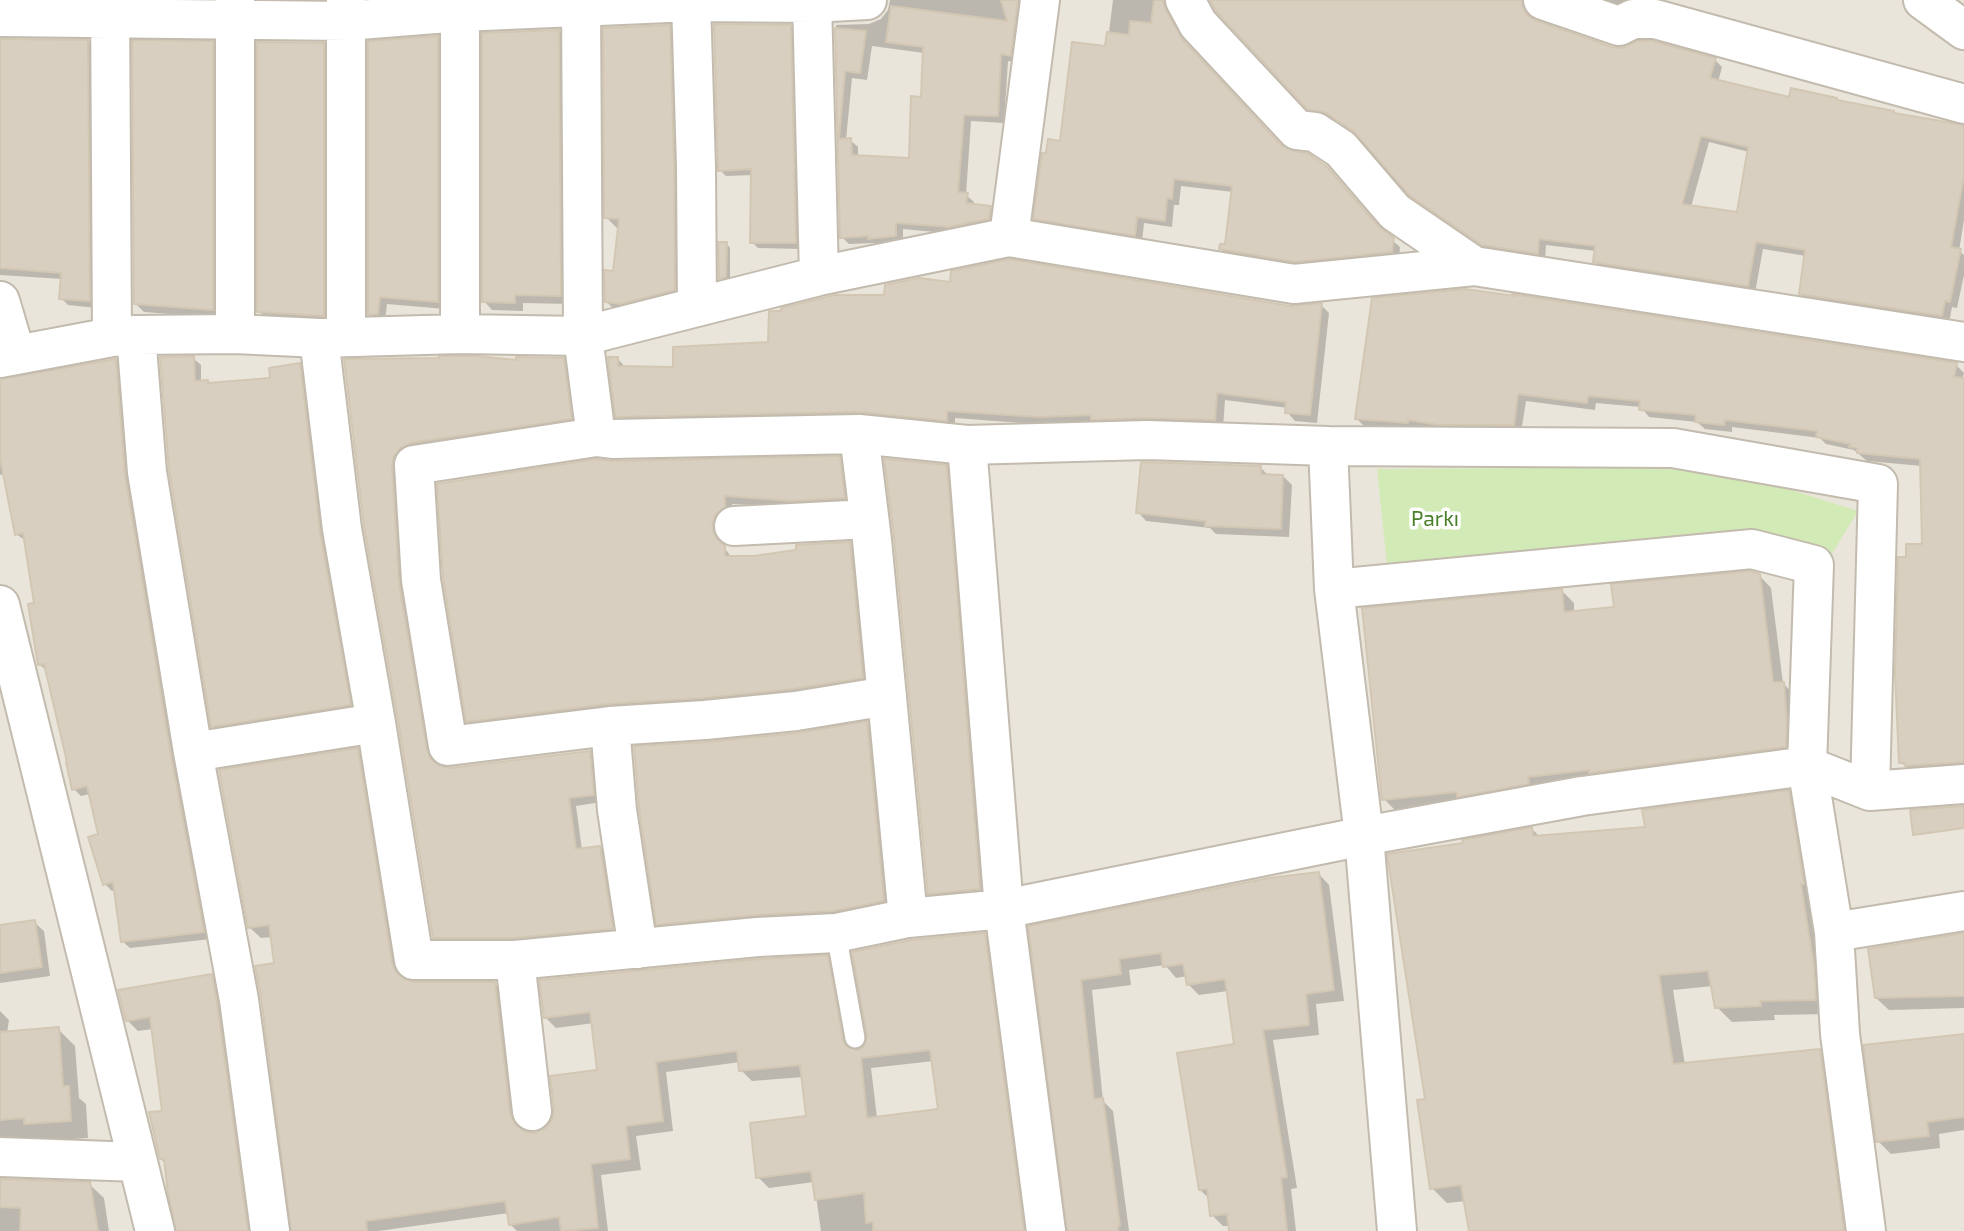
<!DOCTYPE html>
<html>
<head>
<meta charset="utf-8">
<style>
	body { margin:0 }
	canvas { display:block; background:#f6f3ec }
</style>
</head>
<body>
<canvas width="1964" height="1231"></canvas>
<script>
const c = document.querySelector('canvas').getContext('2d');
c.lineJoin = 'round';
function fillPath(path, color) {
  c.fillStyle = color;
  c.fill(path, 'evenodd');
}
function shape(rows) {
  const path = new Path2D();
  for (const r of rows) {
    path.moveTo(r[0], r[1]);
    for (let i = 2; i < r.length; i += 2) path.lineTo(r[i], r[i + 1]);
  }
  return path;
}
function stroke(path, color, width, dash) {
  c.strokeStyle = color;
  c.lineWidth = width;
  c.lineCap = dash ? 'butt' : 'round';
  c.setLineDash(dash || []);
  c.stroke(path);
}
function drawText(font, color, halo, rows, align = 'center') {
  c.font = font + ' "Exo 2",sans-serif';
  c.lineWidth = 7;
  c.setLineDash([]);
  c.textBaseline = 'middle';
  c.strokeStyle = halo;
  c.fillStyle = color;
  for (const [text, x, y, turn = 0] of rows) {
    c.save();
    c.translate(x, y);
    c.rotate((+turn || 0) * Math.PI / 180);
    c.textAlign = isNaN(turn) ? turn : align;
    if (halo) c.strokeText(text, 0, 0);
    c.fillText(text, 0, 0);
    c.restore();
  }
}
const residential = shape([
	[0,0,1964,0,1964,1231,0,1231]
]);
const green = shape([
	[1677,467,1750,477,1858,511,1830,557,1809,543,1747,529,1641,547,1388,575,1377,469]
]);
const shadow = shape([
	[261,0,333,0,332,6,266,5],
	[890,0,1027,0,1018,62,1008,61,1004,123,971,121,966,195,974,202,974,206,990,208,998,216,996,226,957,234,903,229,903,243,877,246,874,243,849,244,842,237,836,25,869,24,881,19,888,10],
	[872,46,924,53,923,99,911,160,858,157,858,147,850,140,846,140,852,78,867,80],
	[1113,0,1172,0,1170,7,1173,20,1189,48,1281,147,1400,247,1399,259,1303,269,1228,256,1221,249,1226,246,1233,192,1181,186,1179,205,1174,205,1172,227,1144,223,1142,242,1043,226,1035,218,1047,155,1061,142,1107,48],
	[1212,0,1511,0,1506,11,1566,44,1715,60,1722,67,1718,82,1790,99,1837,99,1839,102,1896,115,1964,127,1964,220,1959,251,1964,255,1964,275,1957,308,1952,307,1949,323,1809,301,1801,294,1806,256,1763,249,1755,293,1603,269,1595,262,1596,251,1546,245,1545,260,1491,252,1419,203,1360,136,1336,120,1317,116],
	[1709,142,1749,152,1738,214,1691,207],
	[1600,0,1661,0,1661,4,1626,9],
	[790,26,796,33,802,249,758,248,752,242,753,175,726,176,720,170],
	[669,27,680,38,685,301,617,312,606,301,614,273,620,228,617,228,606,217],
	[559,31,567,40,569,304,523,303,523,311,492,310,484,301],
	[437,38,445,45,445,309,387,304,385,321,377,322,370,314],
	[0,41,88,42,95,49,97,308,68,305,61,298,62,279,0,275],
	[212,43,221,52,221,318,144,312,135,303],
	[323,44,330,51,330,322,266,318,259,311],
	[726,243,730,248,730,281,724,282,720,278],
	[1374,300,1956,365,1964,373,1962,380,1964,380,1964,770,1909,770,1901,762,1908,558,1924,545,1922,466,1867,461,1854,450,1826,444,1820,438,1732,427,1732,432,1705,429,1697,422,1649,417,1641,407,1596,403,1595,410,1526,401,1521,433,1416,431,1365,427,1357,419],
	[1321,305,1329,313,1317,423,1295,421,1287,412,1288,408,1225,400,1223,428,1048,425,955,418,955,428,625,424,617,416,618,359,626,368,675,368],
	[193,358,201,365,201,382,207,382,210,385,272,380,299,365,307,373,357,712,220,733,213,726],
	[563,359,571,367,579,426,419,451,406,591,434,759,437,766,450,769,589,752,597,760,601,802,576,806,582,850,600,847,608,855,620,936,442,945,434,937,346,361,518,361],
	[115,361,123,368,211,939,130,948,122,941,116,890,112,891,105,884,100,835,90,794,81,796,74,789,48,672,39,664,36,605,26,541,16,534,5,474,0,475,0,381],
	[839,458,847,466,852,506,800,507,732,504,732,515,720,536,723,546,732,558,755,557,850,544,858,552,871,686,476,729,468,721,612,463],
	[946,467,955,475,988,897,938,902,929,893],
	[1260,467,1269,476,1283,476,1292,485,1289,537,1216,534,1210,528,1146,521,1138,512],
	[1759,575,1771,588,1783,683,1795,696,1798,759,1396,811,1384,799,1562,591,1574,603,1574,612,1616,608],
	[867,723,874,731,891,908,841,918,666,931,658,924,798,735],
	[357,750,368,761,405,981,414,984,495,984,506,995,521,1127,523,1133,534,1135,545,1130,599,1072,594,1023,556,1028,545,1017,827,957,838,968,853,1051,857,1052,865,1048,984,935,996,946,1033,1231,821,1231,814,1182,769,1188,758,1177,808,1117,803,1077,752,1081,741,1070,740,1062,666,1072,673,1131,636,1136,641,1170,601,1175,608,1231,517,1231,511,1225,509,1213,378,1231,293,1231,276,964,272,937,261,938,249,927],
	[934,1061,940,1110,877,1118,871,1068],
	[1788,792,1803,807,1830,1014,1774,1015,1775,1020,1732,1022,1717,1007,1713,986,1673,990,1685,1065,1819,1051,1834,1066,1856,1231,1471,1231,1466,1201,1447,1203,1432,1188,1427,1100,1465,844,1532,829,1540,837,1647,828],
	[1318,873,1329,885,1344,1001,1316,1004,1319,1035,1273,1040,1297,1188,1291,1189,1296,1231,1230,1231,1230,1226,1223,1226,1212,1215,1210,1199,1200,1190,1236,1046,1228,991,1199,995,1188,984,1187,976,1176,978,1165,965,1129,970,1131,985,1092,990,1103,1101,1113,1111,1129,1231,1069,1231,1030,928],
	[34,922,44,931,50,976,0,983,0,927],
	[1964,935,1964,1008,1889,1010,1876,998],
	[211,976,222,987,257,1231,177,1231,166,1164,161,1159,164,1112,153,1029,138,1031,127,1020],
	[0,1011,9,1020,7,1033,58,1029,75,1046,79,1098,86,1104,88,1138,43,1141,40,1138,0,1137],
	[1964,1036,1964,1130,1939,1134,1940,1148,1891,1154,1878,1141],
	[0,1181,89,1184,104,1198,109,1231,0,1231]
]);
const building = shape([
	[1001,0,1018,0,1011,56,1001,54,998,116,964,115,958,192,968,193,966,203,991,206,989,219,949,227,896,223,896,236,868,239,868,236,840,238,835,28,866,31,860,73,845,71,839,139,851,138,852,155,909,158,911,96,921,97,923,47,886,42,891,6,1007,21,1001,0],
	[1154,0,1163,0,1166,10,1182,39,1281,145,1294,151,1307,153,1326,166,1378,226,1394,238,1392,252,1295,262,1219,249,1220,244,1225,244,1232,186,1174,179,1172,199,1167,198,1165,221,1137,217,1135,236,1033,219,1042,153,1046,153,1048,139,1060,141,1072,42,1105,46,1107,32,1129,35,1130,21,1151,23,1154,0],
	[1210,0,1522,0,1522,5,1526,14,1535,20,1612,47,1621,48,1638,41,1652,41,1716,58,1710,78,1789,97,1791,88,1837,98,1837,100,1894,111,1894,113,1964,125,1964,176,1951,247,1961,249,1950,302,1945,301,1942,316,1799,294,1805,250,1756,242,1748,286,1593,262,1595,246,1539,239,1538,254,1482,245,1410,196,1353,131,1326,113,1307,109,1216,11,1210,0],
	[1701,136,1748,147,1737,212,1682,204,1701,136],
	[714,24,791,25,796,243,750,243,751,169,718,171,714,24],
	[670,25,674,166,675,290,621,304,605,302,604,270,613,271,619,219,604,218,603,28,670,25],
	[559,30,561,296,515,295,515,303,482,302,482,33,559,30],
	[438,36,438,302,380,297,378,314,368,315,368,41,438,36],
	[0,39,88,40,90,301,59,299,61,273,0,268,0,39],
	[132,40,213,41,213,310,134,304,132,40],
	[257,42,324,43,324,316,257,312,257,42],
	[718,242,727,242,726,277,719,279,718,242],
	[1009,259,1290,306,1322,303,1310,415,1285,413,1286,402,1217,393,1215,420,1148,418,1091,420,1091,415,1039,417,947,411,947,421,859,412,615,417,608,357,618,357,618,366,673,367,673,347,768,342,769,311,781,311,781,308,835,295,884,295,885,285,919,278,950,282,951,271,1009,259],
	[1465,289,1515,296,1512,294,1957,363,1954,377,1964,378,1964,762,1905,766,1904,763,1899,763,1895,673,1898,557,1906,557,1906,544,1922,544,1920,459,1857,453,1857,448,1849,447,1850,444,1816,437,1817,431,1725,420,1724,425,1695,422,1696,415,1639,410,1640,401,1588,396,1587,403,1518,394,1514,425,1438,425,1408,420,1408,423,1355,419,1372,298,1465,289],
	[194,356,195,381,208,380,208,383,270,378,269,368,300,363,320,532,351,705,211,727,169,469,160,357,194,356],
	[439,356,477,356,516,360,516,357,564,358,572,419,411,443,400,448,394,456,392,466,399,583,427,750,431,759,439,766,450,768,590,751,594,795,569,798,576,849,600,846,613,929,514,938,433,938,398,720,364,526,344,359,439,358,439,356],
	[116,359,125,475,171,756,204,932,121,942,113,882,103,885,88,837,98,834,87,786,72,790,66,762,67,762,44,664,38,665,28,604,34,603,23,533,15,535,0,458,0,379,116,359],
	[840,456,845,498,791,501,725,496,725,507,715,515,712,528,716,538,725,546,725,556,754,556,796,550,796,545,850,542,863,678,793,689,703,698,608,704,466,722,443,578,437,484,596,459,612,461,840,456],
	[884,459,947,465,980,889,928,894,894,537,884,459],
	[1141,462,1261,466,1261,474,1283,475,1281,529,1205,526,1206,521,1136,513,1141,462],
	[1750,571,1760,574,1773,682,1784,682,1787,723,1786,747,1589,773,1589,770,1528,777,1529,784,1457,797,1457,792,1382,800,1362,608,1562,589,1564,612,1614,607,1611,584,1750,571],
	[867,721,884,901,833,911,756,915,656,925,639,807,634,746,707,742,798,733,867,721],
	[358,748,392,963,396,972,404,979,414,982,495,982,510,1113,515,1124,524,1131,534,1133,544,1129,552,1120,554,1109,550,1076,597,1070,590,1012,544,1018,539,980,760,959,828,955,843,1040,846,1046,857,1050,863,1047,867,1037,852,952,911,940,985,933,1024,1231,873,1231,873,1222,866,1223,864,1193,815,1200,811,1171,756,1178,750,1123,806,1116,800,1065,739,1071,737,1051,656,1062,663,1121,626,1126,630,1159,591,1164,598,1228,561,1231,559,1217,509,1225,505,1201,366,1221,367,1231,291,1231,261,997,255,966,274,963,269,925,248,928,219,770,358,748],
	[930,1050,938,1109,867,1118,861,1058,930,1050],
	[1789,790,1804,884,1801,884,1814,966,1816,1000,1760,1001,1761,1006,1715,1008,1708,971,1659,975,1673,1064,1820,1049,1844,1231,1469,1231,1461,1185,1430,1189,1417,1100,1425,1099,1387,854,1463,843,1462,840,1532,827,1533,836,1645,827,1642,810,1789,790],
	[1964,806,1964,828,1913,835,1910,810,1964,806],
	[1319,872,1334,990,1306,994,1309,1025,1263,1030,1287,1177,1281,1178,1287,1231,1229,1231,1227,1214,1210,1216,1207,1189,1199,1190,1177,1053,1234,1044,1225,979,1187,985,1183,964,1163,967,1161,953,1119,959,1121,974,1081,980,1094,1099,1103,1098,1120,1226,1118,1226,1118,1231,1067,1231,1028,926,1269,878,1319,872],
	[35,920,42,967,0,973,0,925,35,920],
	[1964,933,1964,996,1875,998,1868,949,1964,933],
	[212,974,217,1003,248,1231,176,1231,168,1194,164,1159,160,1159,149,1112,162,1111,150,1017,126,1021,118,990,212,974],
	[59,1027,63,1086,69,1086,71,1121,24,1124,24,1118,0,1120,0,1032,59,1027],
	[1964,1034,1964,1117,1927,1122,1929,1136,1876,1142,1863,1045,1964,1034],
	[0,1179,90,1182,98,1231,20,1231,21,1208,0,1207,0,1179]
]);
const lane = shape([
	[836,933,855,1038]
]);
const street = shape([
	[110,0,112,337],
	[581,0,583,336,596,437],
	[691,0,696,166,697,307],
	[812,0,819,276],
	[1185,0,1198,24,1297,130,1315,132,1341,149,1395,212,1474,266,1964,342],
	[1543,0,1619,26,1633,19,1655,19,1964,104],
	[1923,0,1964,30],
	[0,17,346,21,461,12,691,2,812,3,867,0],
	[1009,237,1040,0],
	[0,301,16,355],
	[235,334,235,0],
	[460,334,460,0],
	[136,335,147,472,193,752,239,1000,270,1231],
	[346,337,346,0],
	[319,338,342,529,376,723,414,960,515,960,758,937,836,933,908,918,1004,909,1364,836,1582,796,1807,766,1870,791,1964,784],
	[0,358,112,337,136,335,235,334,319,338,460,334,583,336,819,276,1009,237,1294,284,1474,266],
	[859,434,872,540,908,918],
	[967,445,1004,909,1046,1231],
	[1328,446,1673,448,1878,484,1870,791],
	[734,526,869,519],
	[1334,589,1752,549,1814,565,1807,766,1834,932,1840,1034,1866,1231],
	[0,605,155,1231],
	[887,696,796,711,705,720,610,726,448,746,421,580,414,465,596,437,612,439,859,434,967,445,1147,440,1328,446,1334,589,1364,836,1397,1231],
	[610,726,617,810,638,949],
	[193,752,376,723],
	[1834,932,1964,911],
	[515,960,532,1111],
	[0,1157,138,1162]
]);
const parkNames = [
	["Parkı",1435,519]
];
fillPath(residential, '#eae5da');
fillPath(green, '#d2eab5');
fillPath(shadow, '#0003');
fillPath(building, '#d8cfc1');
stroke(building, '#d3c7b4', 2);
stroke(lane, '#c2bbae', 23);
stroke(street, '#c2bbae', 42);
stroke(lane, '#fff', 19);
stroke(street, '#fff', 38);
drawText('21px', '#4a7f2a', '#fff', parkNames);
</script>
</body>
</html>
